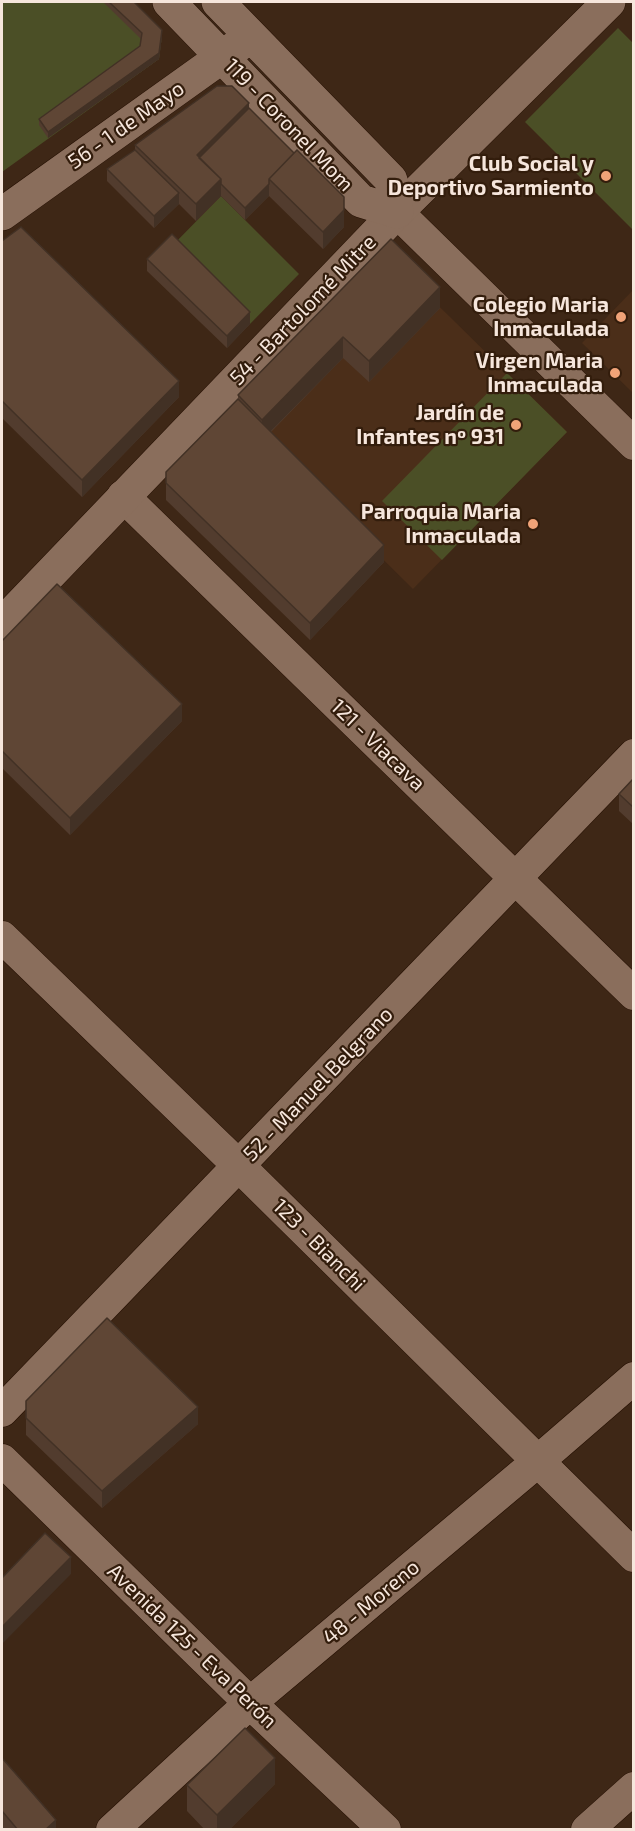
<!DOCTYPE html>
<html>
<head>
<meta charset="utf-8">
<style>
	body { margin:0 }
	#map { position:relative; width:635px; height:1831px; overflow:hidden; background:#3e2716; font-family:"Exo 2",sans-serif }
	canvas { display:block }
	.frame { position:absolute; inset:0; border:3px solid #f6e6dc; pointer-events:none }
</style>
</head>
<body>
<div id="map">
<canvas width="635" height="1831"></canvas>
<div class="frame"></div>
</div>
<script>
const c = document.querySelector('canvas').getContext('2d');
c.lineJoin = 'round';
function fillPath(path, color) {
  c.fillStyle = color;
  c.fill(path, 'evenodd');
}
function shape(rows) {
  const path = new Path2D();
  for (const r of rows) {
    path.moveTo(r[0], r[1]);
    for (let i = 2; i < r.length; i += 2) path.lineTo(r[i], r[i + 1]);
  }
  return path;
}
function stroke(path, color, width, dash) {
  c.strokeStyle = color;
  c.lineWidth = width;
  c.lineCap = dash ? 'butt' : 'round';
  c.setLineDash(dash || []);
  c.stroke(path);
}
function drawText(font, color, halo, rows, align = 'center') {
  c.font = font + ' "Exo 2",sans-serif';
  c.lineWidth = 4.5;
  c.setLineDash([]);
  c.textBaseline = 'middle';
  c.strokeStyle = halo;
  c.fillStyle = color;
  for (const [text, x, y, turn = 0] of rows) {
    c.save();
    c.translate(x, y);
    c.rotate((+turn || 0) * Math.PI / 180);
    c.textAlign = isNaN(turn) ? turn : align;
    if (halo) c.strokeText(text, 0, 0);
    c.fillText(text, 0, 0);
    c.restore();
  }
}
const built = shape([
	[391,259,567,432,413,589,238,416],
	[633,290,633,393,582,343]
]);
const green = shape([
	[2,2,127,2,162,36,159,59,2,172],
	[618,28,633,43,633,230,525,122],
	[221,196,299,274,250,324,172,246],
	[507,373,567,432,442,560,382,501]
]);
const minor = shape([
	[397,212,634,444],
	[123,496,634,994],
	[2,937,239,1166,634,1556],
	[2,1411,634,755],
	[2,1460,250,1703,385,1830],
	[112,1830,250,1703,537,1462,634,1378],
	[587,1830,634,1788]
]);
const tertiary = shape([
	[2,624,397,212,609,2]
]);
const secondary = shape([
	[169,2,361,201,397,212,391,180,218,2],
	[2,214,240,44]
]);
const wall = shape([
	[103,2,134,2,162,36,159,59,48,138,39,125,39,119,140,46,141,39],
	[249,108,344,227,323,249,269,196,245,220,221,196,196,221,179,204,154,228,107,181,107,169,135,150,135,145],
	[391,239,440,308,369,382,343,358,271,432,384,562,310,640,166,500,166,472,238,399,238,395],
	[2,241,179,397,82,497,2,418],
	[147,259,250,324,227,348,147,271],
	[2,641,182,721,70,835,2,768],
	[633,779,633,824,619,811,619,794],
	[26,1401,198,1424,102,1508,26,1435],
	[2,1758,56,1830,3,1830,2,1828],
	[275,1784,229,1830,205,1830,187,1811,187,1785]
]);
const shadedWall = shape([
	[162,30,162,36,159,59,48,138,48,132],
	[249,103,249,120,197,160,197,155],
	[221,179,221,196,196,221,196,204],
	[269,184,269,196,245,220,245,208],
	[179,193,179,204,154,228,154,216],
	[344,210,344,227,323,249,323,232],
	[440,287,440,308,369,382,369,361],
	[250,312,250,324,227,348,227,336],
	[343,337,343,358,262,440,262,420],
	[179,381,179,397,82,497,82,480],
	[384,545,384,562,310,640,310,623],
	[182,704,182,721,70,835,70,818],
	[198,1407,198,1424,102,1508,102,1491],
	[71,1557,71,1574,2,1644,2,1627],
	[3,1686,3,1703,2,1704,2,1687],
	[275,1758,275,1784,229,1830,217,1830,217,1815],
	[56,1820,56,1830,45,1830]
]);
const building = shape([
	[109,2,134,2,162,30,159,53,48,132,39,119,140,46,142,33,109,2],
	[217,86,232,86,249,103,197,155,221,179,196,204,135,145,217,86],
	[249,108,294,153,269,179,269,184,245,208,221,184,221,179,199,158,249,108],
	[135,150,179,193,154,216,107,169,135,150],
	[297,150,344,197,344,210,323,232,269,179,297,150],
	[21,227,179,381,82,480,2,401,2,241,21,227],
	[172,234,250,312,227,336,147,259,172,234],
	[391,239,440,287,369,361,343,337,262,420,238,395,391,239],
	[238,399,384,545,310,623,166,483,166,472,238,399],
	[57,584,182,704,70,818,2,751,2,641,57,584],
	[633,779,633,807,619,794,633,779],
	[107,1318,198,1407,102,1491,26,1418,26,1401,107,1318],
	[45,1533,71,1557,2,1627,2,1578,45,1533],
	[245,1728,275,1758,217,1815,187,1785,245,1728],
	[2,1758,56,1820,45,1830,18,1830,2,1811,2,1758]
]);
const markers = [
	[606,176,6,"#f0a378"],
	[621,317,6,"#f0a378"],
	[615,373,6,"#f0a378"],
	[516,425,6,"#f0a378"],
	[533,524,6,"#f0a378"]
];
const streetNames = [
	["56 - 1 de Mayo",126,125,-35],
	["119 - Coronel Mom",289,125,46],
	["54 - Bartolomé Mitre",303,310,-46],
	["121 - Viacava",378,745,44],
	["52 - Manuel Belgrano",318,1084,-46],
	["123 - Bianchi",319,1245,45],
	["48 - Moreno",371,1602,-40],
	["Avenida 125 - Eva Perón",192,1646,44]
];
const poiNames = [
	["Club Social y",594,164],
	["Deportivo Sarmiento",594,188],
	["Colegio Maria",609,305],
	["Inmaculada",609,329],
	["Virgen Maria",603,361],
	["Inmaculada",603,385],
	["Jardín de",504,413],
	["Infantes nº 931",504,437],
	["Parroquia Maria",521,512],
	["Inmaculada",521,536]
];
fillPath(built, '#4b2e19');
fillPath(green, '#4b4f26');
stroke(minor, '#240f01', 33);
stroke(tertiary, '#240f01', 34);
stroke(secondary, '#240f01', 34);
stroke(minor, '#8a6e5c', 32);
stroke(tertiary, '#8a6e5c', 33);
stroke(secondary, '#8a6e5c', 33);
fillPath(wall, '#523c2e');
fillPath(shadedWall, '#423125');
fillPath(building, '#5f4635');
stroke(building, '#423125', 1.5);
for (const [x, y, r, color] of markers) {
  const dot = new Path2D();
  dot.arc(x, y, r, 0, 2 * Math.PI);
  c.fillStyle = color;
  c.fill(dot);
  stroke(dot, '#331d0c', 2);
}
drawText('21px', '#f6e6dc', '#331d0c', streetNames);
drawText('bold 21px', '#f6e6dc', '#331d0c', poiNames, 'right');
</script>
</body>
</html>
